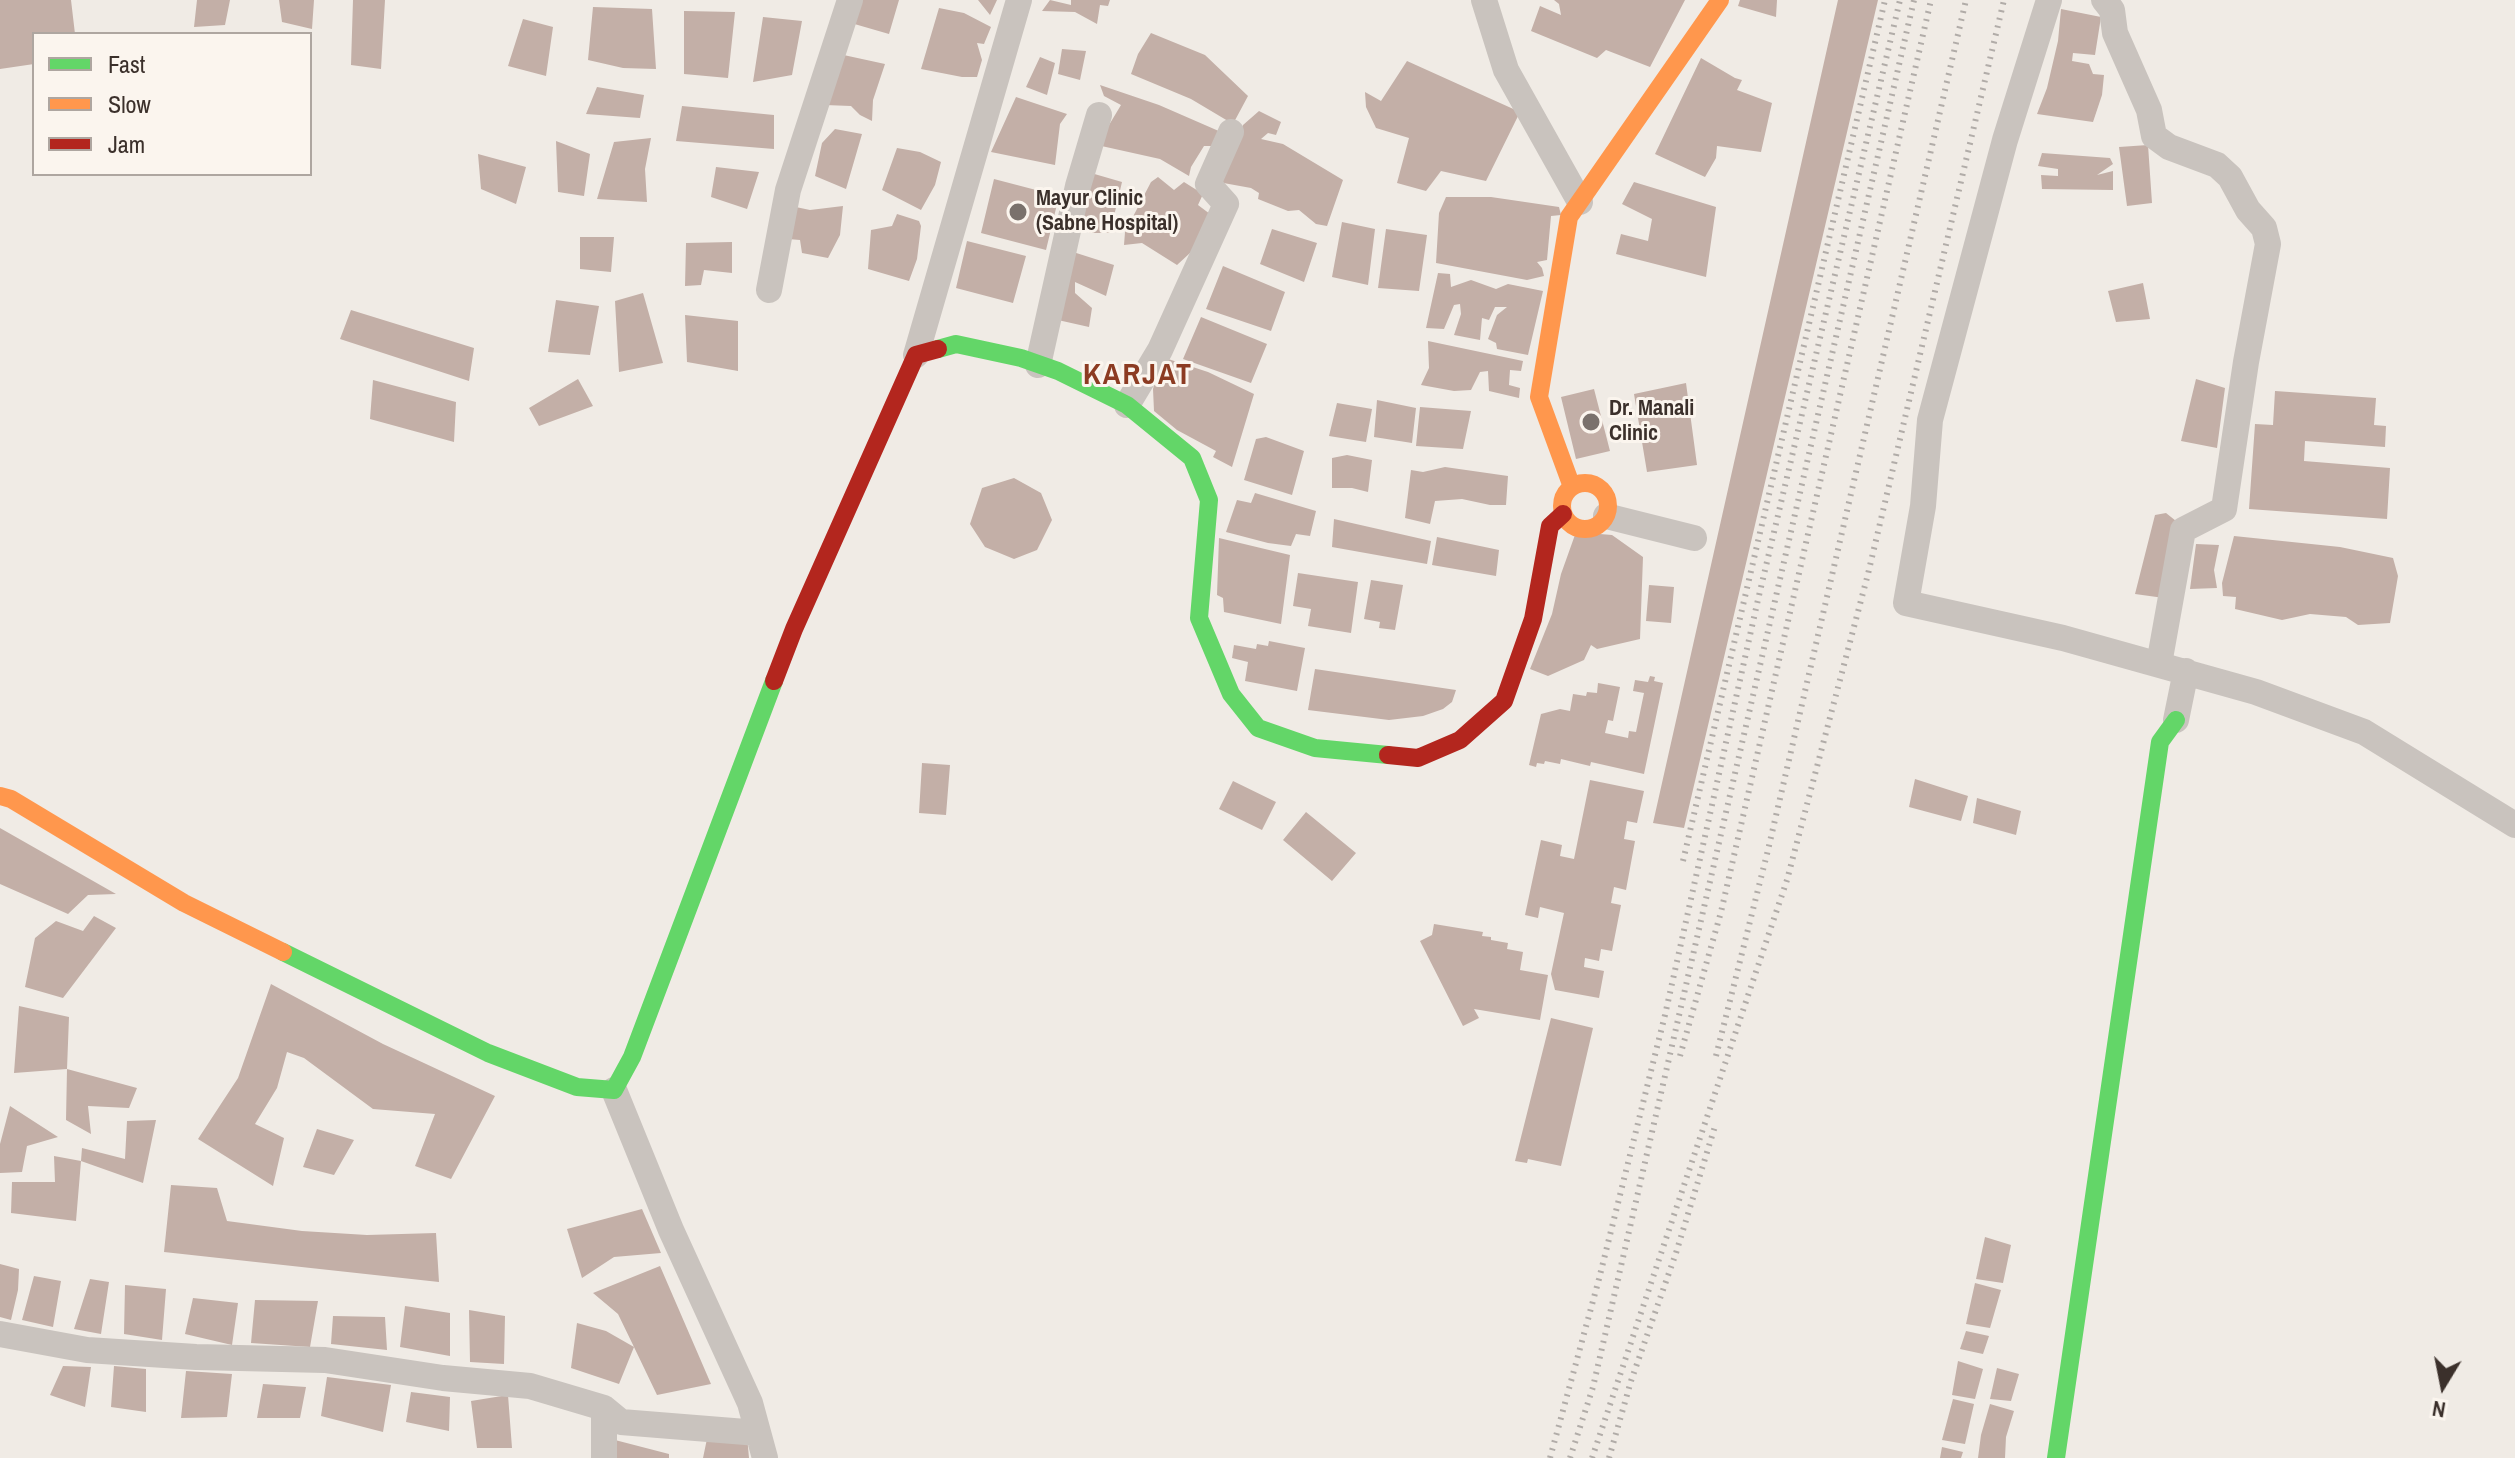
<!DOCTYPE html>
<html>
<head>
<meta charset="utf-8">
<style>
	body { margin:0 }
	#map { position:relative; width:2515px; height:1458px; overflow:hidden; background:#f0ebe5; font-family:"Archivo Narrow",sans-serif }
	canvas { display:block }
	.legend { position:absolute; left:32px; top:32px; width:280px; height:144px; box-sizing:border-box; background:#fbf5ee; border:2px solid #aea6a0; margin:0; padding:10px 14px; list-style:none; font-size:24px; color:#3b302b }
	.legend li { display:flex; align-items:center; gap:16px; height:40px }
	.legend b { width:40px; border:2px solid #aea6a0 }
	.north { position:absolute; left:2403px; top:1346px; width:80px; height:80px; -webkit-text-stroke:6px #fbf5ee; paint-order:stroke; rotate:190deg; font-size:22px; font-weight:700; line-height:32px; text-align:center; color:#3b302b }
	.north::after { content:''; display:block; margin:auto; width:28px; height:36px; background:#3b302b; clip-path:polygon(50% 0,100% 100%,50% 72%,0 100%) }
</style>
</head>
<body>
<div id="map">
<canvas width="2515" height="1458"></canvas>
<ul class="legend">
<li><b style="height:10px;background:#63d668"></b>Fast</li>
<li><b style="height:10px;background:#ff974d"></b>Slow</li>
<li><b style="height:10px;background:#b3261e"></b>Jam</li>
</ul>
<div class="north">N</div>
</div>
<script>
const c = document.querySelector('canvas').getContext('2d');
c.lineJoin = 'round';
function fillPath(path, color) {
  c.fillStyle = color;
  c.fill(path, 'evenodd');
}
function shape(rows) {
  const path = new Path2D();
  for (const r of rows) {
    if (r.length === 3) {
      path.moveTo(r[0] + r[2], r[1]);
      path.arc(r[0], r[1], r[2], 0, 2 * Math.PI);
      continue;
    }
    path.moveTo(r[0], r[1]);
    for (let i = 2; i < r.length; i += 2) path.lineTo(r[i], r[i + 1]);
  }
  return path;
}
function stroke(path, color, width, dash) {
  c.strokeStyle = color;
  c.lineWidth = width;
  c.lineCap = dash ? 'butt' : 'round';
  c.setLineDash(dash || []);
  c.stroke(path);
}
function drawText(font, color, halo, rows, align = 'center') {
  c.font = font + ' "Archivo Narrow",sans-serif';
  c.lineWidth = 6;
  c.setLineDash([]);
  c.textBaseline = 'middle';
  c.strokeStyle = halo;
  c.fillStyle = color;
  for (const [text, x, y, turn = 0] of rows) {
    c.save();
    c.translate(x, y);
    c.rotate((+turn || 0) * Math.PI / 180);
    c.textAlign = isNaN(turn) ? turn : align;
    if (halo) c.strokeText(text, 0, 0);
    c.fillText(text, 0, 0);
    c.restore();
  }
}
const building = shape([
	[0,0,71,0,75,34,34,34,34,64,0,69],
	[197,0,230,0,225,25,194,27],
	[279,0,314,0,312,29,282,22],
	[353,0,385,0,381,69,351,65],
	[862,0,899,0,889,34,851,23],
	[978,0,997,0,990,15],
	[1050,0,1071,5,1071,0,1110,0,1108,6,1100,5,1097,24,1075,12,1042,11],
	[1554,0,1685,0,1650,67,1606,50,1597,58,1531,31,1540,6,1561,15,1559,4],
	[1740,0,1777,0,1776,17,1738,6],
	[1838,0,1878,0,1684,828,1653,823],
	[593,7,652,9,656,69,623,68,588,60],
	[939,8,964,13,991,27,984,44,977,43,982,60,977,77,962,77,921,69],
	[2061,9,2101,17,2095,55,2073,53,2072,61,2089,64,2093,74,2104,75,2102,95,2093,122,2037,114,2047,88,2058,41],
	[684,11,735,12,728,78,684,74],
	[763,17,802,21,792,75,753,82],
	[523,19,553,27,546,76,508,66],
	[1151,33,1205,55,1248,96,1233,124,1191,99,1131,74,1138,54],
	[1062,49,1086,51,1080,80,1058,74],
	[839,54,885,64,873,100,872,121,860,115,851,106,825,105],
	[1040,57,1055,63,1047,95,1026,87],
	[1701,58,1735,78,1742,80,1737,90,1772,103,1761,152,1717,146,1716,158,1705,177,1655,154],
	[1407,61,1520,112,1486,181,1441,171,1426,191,1397,183,1409,138,1376,128,1366,107,1365,92,1381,101],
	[1100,85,1159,105,1221,132,1213,146,1204,146,1191,167,1189,176,1160,159,1097,145,1121,105,1104,96],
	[597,87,644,95,640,118,586,114],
	[1016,97,1067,114,1060,124,1055,165,991,152],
	[682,106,774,115,774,149,676,141],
	[1259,111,1281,122,1276,135,1268,133,1261,139,1283,144,1343,180,1327,226,1316,224,1299,210,1288,211,1258,199,1259,193,1251,188,1218,182,1243,125],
	[835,129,862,134,846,189,815,176,822,143],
	[651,138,645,169,647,202,597,199,614,142],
	[556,141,590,154,584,196,558,192],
	[2148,145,2152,203,2127,206,2119,147],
	[897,148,920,152,941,162,935,185,921,210,882,190],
	[2042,153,2110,158,2113,164,2097,175,2113,171,2113,190,2042,189,2041,175,2058,176,2058,169,2038,166],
	[478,154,526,167,516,204,481,189],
	[716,167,759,172,747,209,711,197],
	[1091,173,1122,182,1110,233,1090,233,1081,220],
	[1158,177,1174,190,1184,182,1203,194,1198,205,1214,217,1190,253,1177,265,1142,243,1124,245,1125,232,1151,182],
	[994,179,1059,196,1046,250,981,233],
	[1634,182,1716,207,1706,277,1616,254,1621,234,1648,241,1652,219,1622,204],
	[1446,197,1491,197,1559,207,1561,215,1551,216,1547,260,1537,262,1542,268,1544,276,1527,280,1436,263,1439,213],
	[791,206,810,210,843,206,840,235,828,258,802,253,800,240,788,239],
	[897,214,919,221,921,226,917,259,909,281,868,269,871,230,892,226],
	[1342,222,1375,229,1368,285,1332,277],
	[1272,229,1317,243,1304,282,1260,264],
	[1386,229,1427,235,1419,291,1378,288],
	[580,237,614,237,611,272,580,269],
	[967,241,1026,256,1013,303,956,288],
	[732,242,732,273,704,270,701,285,685,286,686,243],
	[1070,251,1114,265,1106,296,1075,282,1075,293,1092,308,1089,327,1049,318],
	[1223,266,1285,292,1271,331,1206,309],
	[1438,273,1450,274,1451,287,1471,280,1496,289,1508,284,1543,291,1528,355,1497,349,1496,343,1488,339,1497,315,1507,307,1495,307,1489,320,1482,318,1480,340,1454,335,1461,314,1460,304,1454,305,1444,329,1426,328],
	[2143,283,2150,319,2116,322,2108,291],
	[643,293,663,363,619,372,615,301],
	[556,300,599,306,590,355,548,352],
	[351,310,474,348,469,381,340,339],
	[685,315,738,321,738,371,687,362],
	[1201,317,1267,344,1251,383,1183,359],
	[1428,341,1523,361,1521,371,1510,370,1509,385,1520,388,1519,398,1489,391,1488,371,1480,372,1471,390,1454,391,1421,385,1429,368],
	[1162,357,1208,372,1254,394,1232,467,1213,457,1216,451,1177,430,1154,411,1153,389],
	[578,379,593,406,539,426,529,408],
	[2196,379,2225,388,2217,448,2181,441],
	[373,380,456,402,454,442,370,419],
	[1686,383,1697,465,1647,472,1634,394],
	[1594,389,1610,451,1576,459,1561,397],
	[2275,391,2376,398,2374,425,2386,426,2385,447,2305,441,2304,461,2390,468,2387,519,2249,509,2255,424,2273,425],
	[1377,400,1416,408,1412,443,1374,437],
	[1337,403,1372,409,1366,442,1329,436],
	[1420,407,1471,411,1463,449,1416,446],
	[1266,437,1304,451,1292,495,1244,480,1256,439],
	[1347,455,1372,460,1368,492,1352,488,1332,488,1332,458],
	[1445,467,1508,476,1506,505,1490,505,1462,499,1435,501,1430,524,1405,518,1411,470,1423,472],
	[1014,478,1041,493,1052,520,1037,550,1014,559,985,547,970,524,982,488],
	[1255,493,1316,511,1310,536,1296,534,1291,546,1268,543,1226,532,1237,500,1251,503],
	[2166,513,2176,521,2164,598,2135,594,2155,515],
	[1334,519,1431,541,1427,564,1332,547],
	[1576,532,1612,535,1643,557,1640,639,1597,649,1591,645,1584,660,1548,676,1530,669,1552,614,1561,574],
	[2234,536,2340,547,2393,558,2398,576,2390,623,2358,625,2346,617,2310,614,2282,620,2235,609,2236,597,2223,596,2222,583],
	[1437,537,1499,550,1496,576,1432,565],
	[1219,538,1290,555,1281,624,1224,612,1223,598,1217,595],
	[2196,544,2219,545,2214,570,2217,588,2190,589],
	[1298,573,1358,582,1351,633,1308,626,1311,609,1293,606],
	[1371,580,1403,585,1395,630,1379,628,1380,622,1364,619],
	[1649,585,1674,587,1671,623,1646,621],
	[1269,641,1305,648,1297,691,1245,681,1248,662,1232,658,1234,645,1256,649,1257,644,1268,646],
	[1315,669,1456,690,1452,702,1443,709,1423,716,1389,720,1308,710],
	[1650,676,1655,677,1654,681,1663,683,1644,774,1591,762,1590,766,1561,759,1560,764,1545,761,1544,764,1537,763,1536,767,1529,765,1541,714,1560,709,1570,711,1573,694,1586,696,1587,692,1597,693,1598,683,1620,687,1613,721,1608,720,1605,733,1628,738,1629,731,1636,732,1644,693,1633,691,1635,680,1648,682],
	[922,763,950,765,946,815,919,813],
	[1915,779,1968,796,1961,821,1909,807],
	[1590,780,1644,791,1637,823,1627,821,1624,839,1635,841,1626,890,1614,887,1611,903,1621,905,1612,951,1601,949,1599,961,1585,958,1584,967,1604,971,1599,998,1555,990,1551,974,1564,913,1540,907,1538,918,1525,915,1541,840,1562,845,1560,856,1574,859],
	[1233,781,1276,802,1262,830,1219,809],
	[1977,798,2021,811,2016,835,1973,823],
	[1306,812,1356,853,1332,881,1283,840],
	[0,828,116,894,88,895,68,914,0,884],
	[94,916,116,928,63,998,25,987,35,938,56,921,83,931],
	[1434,924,1483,932,1482,936,1491,937,1491,940,1508,943,1507,949,1523,952,1520,970,1548,975,1540,1020,1474,1009,1479,1018,1463,1026,1420,941,1432,935],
	[271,984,383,1044,495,1096,451,1179,415,1166,435,1114,373,1109,304,1058,287,1052,277,1088,255,1124,284,1138,273,1186,198,1139,238,1078],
	[19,1006,69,1017,67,1069,14,1073],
	[1551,1018,1593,1028,1561,1166,1528,1159,1527,1163,1515,1161],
	[67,1069,137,1088,129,1108,88,1106,91,1134,66,1120],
	[10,1106,58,1137,27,1146,22,1172,0,1173,0,1144],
	[156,1120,143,1183,81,1161,82,1148,125,1159,127,1121],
	[317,1129,354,1140,334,1175,303,1167],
	[54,1156,81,1161,76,1221,11,1213,12,1182,55,1182],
	[171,1185,217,1188,227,1221,302,1231,367,1235,436,1233,439,1282,164,1252],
	[642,1209,661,1253,614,1257,582,1278,567,1229],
	[1985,1237,2011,1245,2003,1283,1976,1279],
	[0,1264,19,1269,18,1290,11,1320,0,1317],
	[660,1266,711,1384,657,1395,634,1347,619,1384,571,1368,577,1323,606,1331,634,1347,618,1314,593,1293],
	[34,1276,61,1281,53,1327,22,1320],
	[90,1279,109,1282,101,1334,74,1329],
	[1975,1283,2001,1290,1990,1328,1966,1324],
	[125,1285,166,1289,162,1340,124,1334],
	[193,1298,238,1303,232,1345,185,1334],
	[255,1300,318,1301,310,1347,251,1343],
	[405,1306,450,1313,450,1356,400,1347],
	[469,1310,505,1316,504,1364,470,1362],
	[333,1316,385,1317,387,1350,331,1344],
	[1966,1331,1989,1336,1983,1354,1960,1349],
	[1958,1361,1983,1369,1975,1399,1952,1395],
	[63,1366,91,1367,85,1407,50,1395],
	[114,1366,146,1369,146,1412,111,1407],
	[1997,1368,2019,1374,2011,1401,1990,1399],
	[186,1371,232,1374,227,1417,181,1418],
	[327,1377,391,1385,383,1432,321,1416],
	[263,1384,306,1387,300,1418,257,1418],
	[411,1392,450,1397,449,1431,406,1422],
	[508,1395,512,1448,477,1448,471,1401],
	[1953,1399,1974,1404,1965,1444,1942,1440],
	[1990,1404,2014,1411,2006,1437,2005,1458,1978,1458,1981,1435],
	[708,1434,747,1436,749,1458,703,1458],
	[615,1440,669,1454,669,1458,615,1458],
	[1942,1447,1963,1452,1961,1458,1940,1458]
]);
const street = shape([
	[1484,0,1506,70,1580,202],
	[2049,0,2005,140,1930,420,1923,506,1906,603,2063,638,2256,692,2364,732,2515,825],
	[2104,0,2112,10,2115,33,2149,110,2154,136,2169,147,2217,165,2230,177,2248,210,2264,228,2268,244,2246,362,2224,509,2183,530,2159,664],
	[769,290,788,190,850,0],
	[916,355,1019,0],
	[1038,365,1078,186,1099,115],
	[1127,405,1160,350,1226,204,1208,184,1231,132],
	[1606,516,1694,538],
	[2176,720,2186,671],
	[614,1090,671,1230,750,1403,765,1458],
	[0,1334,87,1350,196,1357,325,1360,443,1378,530,1386,604,1408,604,1458],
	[604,1408,621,1422,758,1433]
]);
const fast = shape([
	[938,349,956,344,1021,358,1058,371,1127,405,1192,458,1209,500,1199,618,1231,694,1258,728,1315,748,1388,755],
	[283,952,488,1053,577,1087,614,1090,632,1057,774,681],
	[2056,1458,2160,742,2176,720]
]);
const slow = shape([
	[1585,506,23],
	[1572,487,1539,397,1569,217,1720,0],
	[0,796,11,799,184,903,283,952]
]);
const jam = shape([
	[774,681,794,629,916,355,938,349],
	[1388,755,1418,758,1460,740,1504,701,1533,619,1550,526,1563,514]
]);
const rail = shape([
	[1683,861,1885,0],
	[1680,1056,1721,912,1931,0],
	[1716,1056,1768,850,1966,0],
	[1550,1458,1599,1279,1665,1015,1757,604,1900,0],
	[1570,1458,1593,1387,1914,0],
	[1592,1458,1787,880,1868,574,2004,0],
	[1609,1458,1631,1381,1676,1253,1716,1123]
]);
const markers = [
	[1018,212,10,"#7a716c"],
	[1591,422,10,"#7a716c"]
];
const poiNames = [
	["Mayur Clinic",1036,199],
	["(Sabne Hospital)",1036,224],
	["Dr. Manali",1609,409],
	["Clinic",1609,434]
];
const districtNames = [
	["KARJAT",1138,376]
];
fillPath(building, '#c3afa7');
stroke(street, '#c9c3be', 26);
stroke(fast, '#63d668', 18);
stroke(slow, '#ff974d', 18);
stroke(jam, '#b3261e', 18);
stroke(rail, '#b1aca8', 6, [2, 6]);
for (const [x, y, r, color] of markers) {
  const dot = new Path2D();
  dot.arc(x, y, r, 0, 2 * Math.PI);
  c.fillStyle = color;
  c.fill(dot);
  stroke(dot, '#fbf5ee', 3);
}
drawText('bold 22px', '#3b302b', '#fbf5ee', poiNames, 'left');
c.letterSpacing = '2px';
drawText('bold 30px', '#8c3b22', '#fbf5ee', districtNames);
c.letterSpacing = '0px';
</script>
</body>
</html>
